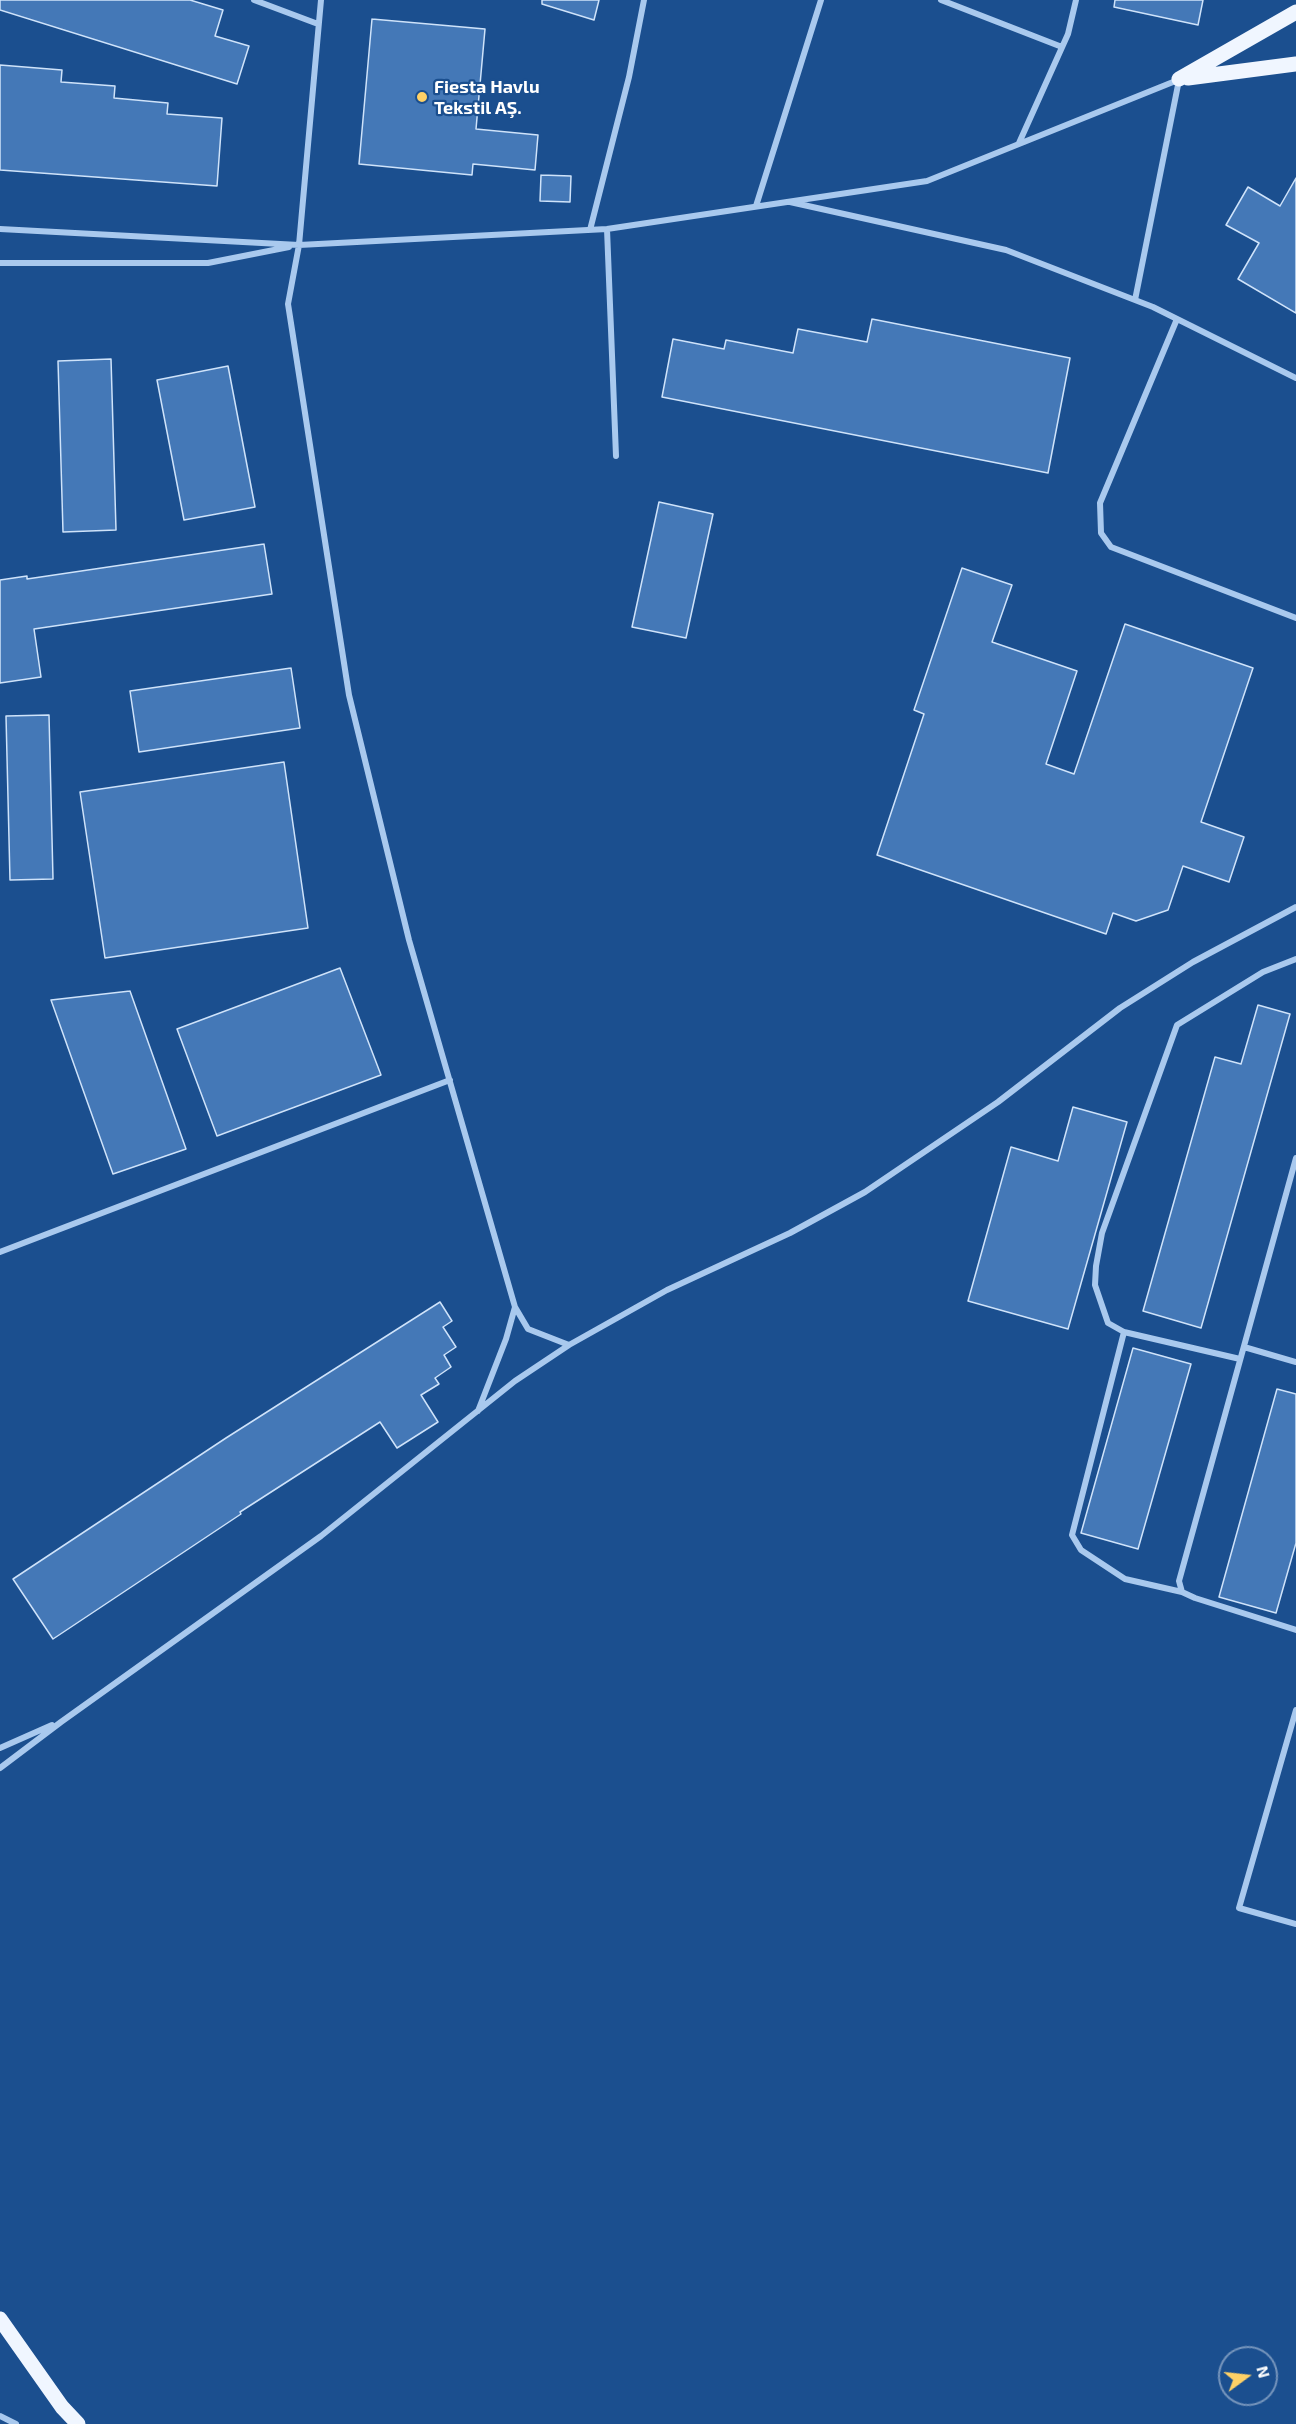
<!DOCTYPE html>
<html>
<head>
<meta charset="utf-8">
<style>
	body { margin:0 }
	#map { position:relative; width:1296px; height:2424px; overflow:hidden; background:#1b4f8f; font-family:"Exo 2",sans-serif }
	canvas { display:block }
	.north { position:absolute; left:1218px; top:2346px; width:60px; height:60px; box-sizing:border-box; background:#1b4f8f; border:2px solid #7695bc; border-radius:50%; rotate:75deg; font-size:16px; font-weight:700; line-height:24px; text-align:center; color:#fff }
	.north::after { content:''; display:block; margin:auto; width:21px; height:27px; background:#ffd166; clip-path:polygon(50% 0,100% 100%,50% 72%,0 100%) }
</style>
</head>
<body>
<div id="map">
<canvas width="1296" height="2424"></canvas>
<div class="north">N</div>
</div>
<script>
const c = document.querySelector('canvas').getContext('2d');
c.lineJoin = 'round';
function fillPath(path, color) {
  c.fillStyle = color;
  c.fill(path, 'evenodd');
}
function shape(rows) {
  const path = new Path2D();
  for (const r of rows) {
    path.moveTo(r[0], r[1]);
    for (let i = 2; i < r.length; i += 2) path.lineTo(r[i], r[i + 1]);
  }
  return path;
}
function stroke(path, color, width, dash) {
  c.strokeStyle = color;
  c.lineWidth = width;
  c.lineCap = dash ? 'butt' : 'round';
  c.setLineDash(dash || []);
  c.stroke(path);
}
function drawText(font, color, halo, rows, align = 'center') {
  c.font = font + ' "Exo 2",sans-serif';
  c.lineWidth = 4.5;
  c.setLineDash([]);
  c.textBaseline = 'middle';
  c.strokeStyle = halo;
  c.fillStyle = color;
  for (const [text, x, y, turn = 0] of rows) {
    c.save();
    c.translate(x, y);
    c.rotate((+turn || 0) * Math.PI / 180);
    c.textAlign = isNaN(turn) ? turn : align;
    if (halo) c.strokeText(text, 0, 0);
    c.fillText(text, 0, 0);
    c.restore();
  }
}
const building = shape([
	[0,0,190,0,223,10,215,36,249,46,237,84,0,10,0,0],
	[542,0,599,0,594,20,542,4,542,0],
	[1115,0,1203,0,1198,25,1114,7,1115,0],
	[372,19,485,29,476,129,538,135,535,170,473,164,472,175,359,164,372,19],
	[0,65,62,70,61,82,115,86,114,98,168,103,167,114,222,118,217,186,0,170,0,65],
	[541,175,571,176,570,202,540,201,541,175],
	[1296,178,1296,313,1238,279,1259,243,1226,225,1248,187,1280,206,1296,178],
	[872,319,1070,358,1048,473,662,397,673,339,724,349,726,340,793,353,798,329,867,342,872,319],
	[111,359,116,530,63,532,58,361,111,359],
	[228,366,255,507,184,520,157,380,228,366],
	[659,502,713,514,686,638,632,627,659,502],
	[264,544,272,594,34,629,41,677,0,683,0,580,27,576,27,579,264,544],
	[962,568,1012,585,992,642,1077,671,1046,764,1074,774,1125,624,1253,668,1201,822,1244,837,1229,882,1183,866,1168,910,1136,921,1113,913,1106,934,877,855,924,714,914,710,962,568],
	[291,668,300,728,139,752,130,691,291,668],
	[49,715,53,879,10,880,6,716,49,715],
	[284,762,308,928,105,958,80,792,284,762],
	[340,968,381,1075,217,1136,177,1029,340,968],
	[130,991,186,1149,113,1174,51,1000,130,991],
	[1258,1005,1290,1014,1201,1328,1143,1311,1215,1057,1241,1064,1258,1005],
	[1073,1107,1127,1122,1068,1329,968,1301,1011,1147,1058,1161,1073,1107],
	[440,1302,452,1321,443,1327,456,1347,444,1355,451,1367,435,1378,439,1384,421,1395,438,1422,397,1448,380,1422,240,1512,241,1514,53,1639,13,1579,226,1438,440,1302],
	[1133,1348,1191,1364,1138,1549,1081,1533,1133,1348],
	[1277,1389,1296,1394,1296,1543,1276,1613,1219,1597,1277,1389]
]);
const street = shape([
	[254,0,318,24],
	[321,0,299,245,288,304,349,695,409,940,515,1307,528,1329,569,1345],
	[941,0,1062,47],
	[1019,143,1068,34,1076,0],
	[790,202,1006,250,1153,307,1296,378],
	[756,206,821,0],
	[0,229,299,245,607,229,927,181,1178,80],
	[607,229,616,456],
	[590,230,629,77,644,0],
	[0,263,208,263,289,247],
	[1135,300,1179,80],
	[1177,319,1100,503,1101,533,1111,547,1296,618],
	[1296,1158,1179,1581,1182,1592,1195,1598,1296,1630],
	[0,1252,450,1080],
	[1124,1332,1072,1535,1081,1550,1125,1579,1182,1592],
	[1244,1347,1296,1362],
	[1240,1359,1124,1332,1108,1323,1095,1285,1096,1266,1102,1233,1177,1025,1263,972,1296,959],
	[478,1411,506,1339,515,1307],
	[1296,1710,1239,1908,1296,1924],
	[0,1748,52,1725],
	[0,1768,61,1722,321,1536,515,1381,569,1345,667,1290,790,1233,865,1192,998,1102,1120,1008,1193,962,1296,907],
	[0,2416,16,2424]
]);
const primary = shape([
	[1188,78,1296,64],
	[1179,79,1296,12],
	[0,2319,62,2407,78,2424]
]);
const markers = [
	[422,97,6,"#ffd166"]
];
const poiNames = [
	["Fiesta Havlu",434,87],
	["Tekstil AŞ.",434,108]
];
fillPath(building, '#4478b7');
stroke(building, '#cfe3fa', 1.5);
stroke(street, '#a9c9ee', 6);
stroke(primary, '#f0f6ff', 15);
for (const [x, y, r, color] of markers) {
  const dot = new Path2D();
  dot.arc(x, y, r, 0, 2 * Math.PI);
  c.fillStyle = color;
  c.fill(dot);
  stroke(dot, '#1b4f8f', 2);
}
drawText('bold 18px', '#fff', '#1b4f8f', poiNames, 'left');
</script>
</body>
</html>
